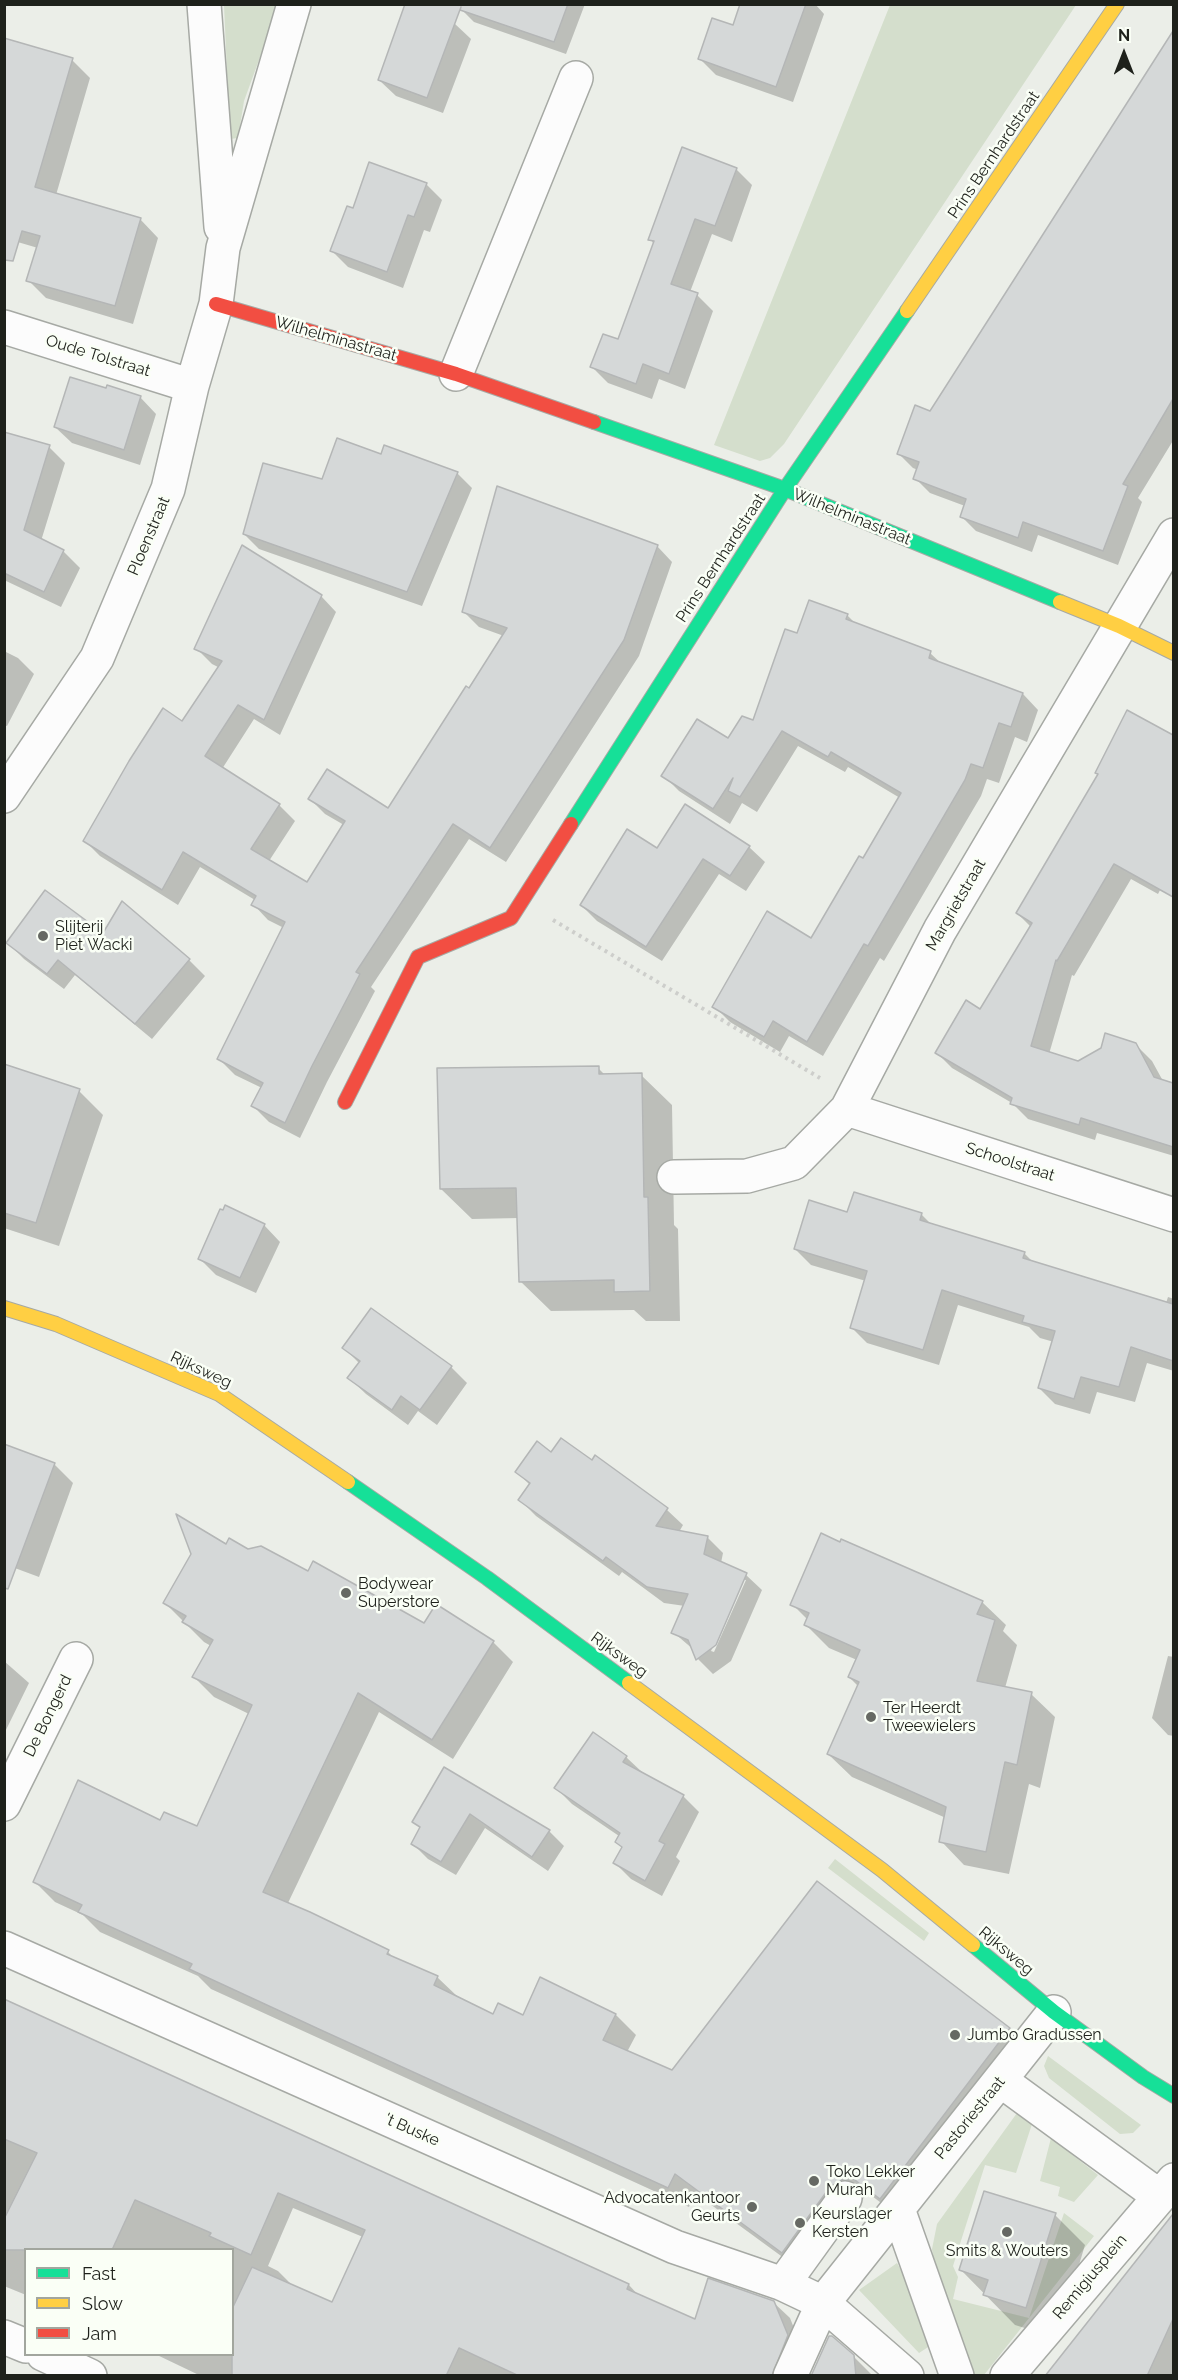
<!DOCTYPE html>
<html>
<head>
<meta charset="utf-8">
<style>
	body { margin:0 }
	#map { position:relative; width:1178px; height:2380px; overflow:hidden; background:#ebeee8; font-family:Raleway,sans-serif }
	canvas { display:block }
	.frame { position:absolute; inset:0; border:6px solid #1e211b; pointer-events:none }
	.legend { position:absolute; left:24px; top:2248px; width:210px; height:108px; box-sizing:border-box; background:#fafff6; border:2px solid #a2a69e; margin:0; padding:8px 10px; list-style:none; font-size:18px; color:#1e211b }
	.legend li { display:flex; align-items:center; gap:12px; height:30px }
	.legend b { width:30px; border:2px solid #a2a69e }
	.north { position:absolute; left:1094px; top:24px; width:60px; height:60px; -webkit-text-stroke:4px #fafff6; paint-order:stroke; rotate:0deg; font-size:16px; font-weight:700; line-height:24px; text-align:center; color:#1e211b }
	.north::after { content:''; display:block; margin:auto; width:21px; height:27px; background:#1e211b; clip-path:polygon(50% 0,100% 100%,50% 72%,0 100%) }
</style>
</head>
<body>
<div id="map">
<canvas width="1178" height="2380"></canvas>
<div class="frame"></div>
<ul class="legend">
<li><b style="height:8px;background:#16e098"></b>Fast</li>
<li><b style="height:8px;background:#ffcf43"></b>Slow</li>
<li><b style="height:8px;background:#f24e42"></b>Jam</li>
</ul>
<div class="north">N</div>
</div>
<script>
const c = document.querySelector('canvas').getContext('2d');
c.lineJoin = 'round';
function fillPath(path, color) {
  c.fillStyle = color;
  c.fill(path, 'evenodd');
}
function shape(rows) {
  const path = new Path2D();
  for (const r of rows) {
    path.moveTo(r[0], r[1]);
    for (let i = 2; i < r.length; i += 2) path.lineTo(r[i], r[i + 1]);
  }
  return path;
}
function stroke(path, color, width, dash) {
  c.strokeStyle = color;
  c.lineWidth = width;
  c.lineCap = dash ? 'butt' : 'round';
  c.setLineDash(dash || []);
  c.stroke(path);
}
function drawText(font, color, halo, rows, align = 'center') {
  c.font = font + ' Raleway,sans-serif';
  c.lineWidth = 5;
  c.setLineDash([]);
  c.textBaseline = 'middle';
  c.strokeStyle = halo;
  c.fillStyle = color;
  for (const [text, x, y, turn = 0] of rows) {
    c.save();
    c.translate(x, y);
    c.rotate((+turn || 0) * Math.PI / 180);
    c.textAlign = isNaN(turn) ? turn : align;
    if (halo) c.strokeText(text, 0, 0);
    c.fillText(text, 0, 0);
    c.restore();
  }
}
const green = shape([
	[224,5,279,5,244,101,238,138,230,139],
	[890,5,1076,5,784,444,770,458,760,461,714,445],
	[835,1859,929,1933,924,1941,828,1868],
	[1048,2056,1141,2125,1133,2133,1120,2134,1049,2078,1044,2066],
	[1017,2113,1032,2124,1016,2173,985,2165,953,2266,958,2277,953,2299,1029,2318,1064,2213,1094,2236,984,2375,971,2375,936,2276,932,2249,937,2224],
	[1051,2138,1098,2175,1074,2202,1058,2196,1060,2187,1040,2181],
	[897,2263,939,2340,919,2353,859,2290]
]);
const shadow = shape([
	[463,4,585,4,566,54,474,22,461,9],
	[742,4,815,4,824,14,793,102,716,75,700,59,734,27],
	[454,23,471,39,443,113,396,96,379,80],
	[1174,34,1174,439,1138,498,1142,502,1118,565,1038,535,1032,552,976,531,961,516,965,506,930,493,915,478,918,470,913,468,898,453,931,412],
	[72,60,90,78,56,195,140,219,158,238,133,324,46,298,28,280,38,248,4,238],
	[736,169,752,185,732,242,712,234,690,292,697,295,713,311,685,389,659,379,652,399,608,383,592,367,619,341,654,244,650,239],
	[426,184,442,200,430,232,424,230,403,288,348,267,332,251,354,210],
	[140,397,156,414,140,465,72,443,55,427],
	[49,447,65,463,41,541,63,551,80,568,61,607,4,580,4,532],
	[382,456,457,473,472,488,422,606,259,549,244,534,323,480],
	[657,546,672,562,639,656,506,862,469,839,371,987,375,991,327,1082,300,1138,269,1122,253,1106,262,1088,235,1075,219,1059,284,928,268,920,253,904,255,900,200,867,178,905,100,856,85,841,183,723,220,668,212,664,196,648,321,596,336,612,280,735,254,719,222,769,279,805,295,821,269,861,307,884,344,825,325,814,309,798,389,810,504,636,479,627,464,612],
	[847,615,856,624,930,653,943,665,1023,694,1038,710,1027,742,1015,737,999,783,987,779,981,796,884,961,880,958,823,1056,789,1036,780,1052,730,1022,714,1006,812,940,864,860,900,798,848,767,845,772,798,746,757,812,742,803,730,824,679,791,663,775,729,740,754,722,798,635],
	[4,651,18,658,34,674,7,726,4,725],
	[1127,712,1174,737,1174,863,1158,894,1131,879,1074,976,1072,975,1049,1054,1078,1062,1135,1044,1152,1061,1163,1081,1174,1085,1174,1156,1097,1133,1095,1140,1028,1119,1012,1103,952,1068,936,1052,980,1011,1032,928,1017,913,1099,775],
	[749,847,765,862,746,891,719,874,662,961,597,921,581,905,658,850],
	[103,935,189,960,205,976,152,1039,75,975,64,989,24,959,8,943],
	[4,1064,79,1091,103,1115,59,1246,4,1228],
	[598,1068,606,1076,641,1075,672,1105,674,1225,678,1229,680,1321,646,1321,634,1310,551,1311,520,1281,519,1218,472,1219,441,1189],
	[848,1214,921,1214,932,1225,1024,1253,1034,1263,1166,1303,1168,1297,1174,1299,1174,1371,1147,1363,1135,1402,1097,1392,1090,1414,1055,1404,1039,1388,1054,1342,1040,1338,1029,1327,958,1305,939,1365,867,1343,851,1327,866,1281,811,1265,795,1249],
	[264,1225,280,1242,256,1293,216,1275,200,1259],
	[344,1348,451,1367,467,1383,437,1425,418,1411,408,1425,366,1394,349,1378,360,1364],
	[551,1454,593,1462,596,1458,667,1510,683,1525,679,1532,707,1537,723,1553,721,1563,746,1575,762,1590,731,1661,713,1674,698,1659,694,1650,673,1632,685,1606,664,1603,622,1572,619,1576,536,1516,520,1500,530,1485,517,1472],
	[743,1580,746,1580,714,1652,711,1651],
	[54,1464,73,1483,39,1577,4,1564],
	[226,1546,248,1550,309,1573,425,1625,493,1642,513,1662,453,1759,379,1712,288,1903,388,1952,394,1958,437,1977,458,1997,494,2016,616,2015,636,2035,627,2052,673,2072,1009,2029,1029,2049,901,2218,868,2193,862,2200,850,2207,803,2272,695,2193,689,2207,211,1989,198,1976,100,1932,83,1915,55,1902,35,1882,160,1822,198,1828,249,1714,214,1697,194,1677,211,1646,204,1642,165,1603],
	[982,1602,1006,1625,1003,1631,1017,1645,1005,1688,1031,1694,1055,1717,1040,1788,1029,1784,1009,1874,964,1865,941,1841,946,1818,852,1777,828,1754,858,1686,849,1677,857,1660,829,1648,806,1625,808,1620,792,1604],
	[1168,1656,1174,1657,1174,1736,1168,1735,1152,1718],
	[4,1661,29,1683,4,1734],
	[626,1757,643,1773,683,1796,699,1812,676,1857,680,1861,662,1896,631,1879,615,1863,623,1848,619,1836,572,1804,556,1788],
	[444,1769,549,1831,564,1846,548,1871,485,1828,456,1875,428,1859,413,1844,421,1829,414,1822],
	[4,2001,629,2285,640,2297,696,2321,773,2302,790,2318,803,2351,777,2376,201,2376,155,2354,232,2354,232,2250,26,2250,26,2295,4,2286],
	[293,2208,363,2237,333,2304,293,2286,278,2271,268,2266],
	[1055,2215,1085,2245,1057,2338,1015,2325,961,2270],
	[1174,2216,1174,2376,1047,2376],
	[853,2356,873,2376,815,2376]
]);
const building = shape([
	[405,4,568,4,554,42,460,10,461,7,427,98,378,80,405,4],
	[740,4,806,4,776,87,698,59,712,18,733,25,740,4],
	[1173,31,1173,399,1123,484,1128,486,1103,551,1023,522,1018,538,960,517,966,499,913,479,919,462,897,454,915,405,930,411,1173,31],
	[4,38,73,58,35,187,141,218,115,306,26,281,40,236,22,231,13,261,4,260,4,38],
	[682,147,737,168,715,226,695,219,671,284,698,293,669,374,643,364,636,384,590,367,603,334,618,339,654,241,648,240,682,147],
	[369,162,427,183,414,217,408,215,387,272,330,251,347,206,353,208,369,162],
	[70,377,106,388,107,385,141,396,124,450,54,427,70,377],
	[4,432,50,445,24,530,64,550,44,592,4,573,4,432],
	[337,438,381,454,384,445,458,472,407,592,243,534,263,463,322,479,337,438],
	[497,486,658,545,624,640,490,848,453,824,356,972,360,974,312,1066,285,1123,251,1106,263,1083,217,1059,285,922,251,905,256,896,183,852,162,890,83,841,129,761,163,708,182,721,222,661,194,649,242,545,322,595,264,720,238,705,205,756,280,804,251,849,307,882,345,821,308,799,327,769,388,808,466,686,469,688,507,628,462,612,497,486],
	[809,600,848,614,846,619,931,651,929,658,1023,693,1011,727,999,723,983,768,971,764,965,780,868,946,864,944,807,1042,773,1021,764,1037,712,1007,767,911,811,938,859,856,863,858,901,793,831,752,828,757,782,731,740,797,728,791,733,778,713,809,661,776,697,719,728,738,742,716,753,720,785,629,797,633,809,600],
	[1127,710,1173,735,1173,897,1114,864,1057,961,1056,960,1031,1046,1078,1061,1101,1048,1105,1033,1136,1043,1154,1077,1173,1083,1173,1147,1081,1118,1079,1125,1010,1104,1012,1098,935,1053,966,1000,980,1009,1032,923,1016,913,1098,774,1095,773,1127,710],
	[685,804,750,846,730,876,703,859,646,947,580,905,627,829,657,848,685,804],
	[45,890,103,933,122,901,190,959,135,1024,58,960,47,974,6,943,45,890],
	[4,1064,80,1089,36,1223,4,1213,4,1064],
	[599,1066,599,1074,642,1073,644,1197,648,1197,650,1291,614,1292,614,1280,519,1282,516,1188,440,1189,437,1068,599,1066],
	[854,1192,922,1213,920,1220,1025,1252,1023,1258,1173,1304,1173,1361,1131,1347,1119,1387,1081,1377,1074,1399,1038,1388,1055,1331,1022,1322,1024,1316,942,1290,923,1350,850,1328,867,1271,794,1249,809,1200,847,1212,854,1192],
	[225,1205,265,1224,240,1278,198,1259,220,1209,223,1210,225,1205],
	[371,1308,452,1366,420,1410,401,1396,392,1410,347,1378,360,1361,342,1348,371,1308],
	[561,1438,592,1460,595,1455,668,1508,656,1526,708,1536,704,1554,747,1573,716,1645,696,1660,688,1640,671,1633,688,1594,647,1587,606,1557,603,1561,518,1500,530,1483,515,1472,537,1441,551,1452,561,1438],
	[4,1444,55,1463,8,1589,4,1588,4,1444],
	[176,1514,226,1544,229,1538,248,1549,261,1546,308,1571,313,1561,424,1623,436,1604,494,1641,432,1740,358,1693,263,1892,310,1912,389,1950,387,1954,438,1976,434,1985,493,2014,498,2003,523,2015,540,1977,616,2014,603,2040,672,2070,817,1881,1010,2028,880,2199,847,2174,842,2180,830,2187,782,2253,675,2174,668,2188,323,2031,189,1969,192,1964,78,1912,82,1905,33,1882,78,1780,160,1820,164,1812,197,1826,252,1705,192,1677,213,1640,182,1622,186,1616,163,1603,191,1554,176,1514],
	[821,1533,840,1542,841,1539,983,1601,977,1614,995,1620,977,1681,1032,1692,1017,1765,1005,1762,986,1852,939,1842,946,1807,827,1754,859,1682,848,1677,860,1650,804,1625,809,1613,790,1605,821,1533],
	[593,1732,627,1756,623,1762,684,1795,659,1841,665,1844,645,1881,613,1863,622,1847,615,1842,620,1833,554,1788,593,1732],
	[444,1767,550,1830,532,1857,470,1814,441,1862,411,1844,420,1827,412,1822,444,1767],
	[4,1999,629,2284,627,2289,695,2319,708,2278,774,2301,788,2335,772,2376,519,2376,459,2348,446,2376,232,2376,232,2309,252,2267,332,2302,365,2230,278,2193,251,2255,209,2236,211,2233,135,2200,112,2250,4,2250,4,2219,37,2153,4,2139,4,1999],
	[984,2191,1056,2213,1026,2308,983,2295,988,2280,959,2270,984,2191],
	[1173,2214,1173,2319,1147,2376,1045,2376,1173,2214],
	[829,2336,832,2336,854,2355,856,2376,811,2376,829,2336]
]);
const path = shape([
	[553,920,820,1078]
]);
const street = shape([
	[204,4,221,227],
	[4,327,192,386],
	[456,374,576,78],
	[4,796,97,658,168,489,192,386,216,304,223,248,294,4],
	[847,1109,1174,1215],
	[674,1177,747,1176,794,1163,847,1109,940,930,1174,535],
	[4,1804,76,1659],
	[4,1948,675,2247,783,2284,823,2303,907,2376],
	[1000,2080,1159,2196],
	[898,2209,957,2376],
	[783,2284,845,2198],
	[4,2337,26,2346],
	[43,2354,90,2376],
	[790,2376,823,2303,1054,2012],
	[1007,2376,1174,2180]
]);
const fast = shape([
	[594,422,785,489,1060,602],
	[571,824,785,489,907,311],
	[348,1482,487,1578,629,1683],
	[973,1945,1054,2012,1143,2077,1174,2096]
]);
const slow = shape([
	[907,311,1117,4],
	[1060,602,1119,626,1174,653],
	[4,1308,56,1324,219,1394,348,1482],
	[629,1683,882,1870,973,1945]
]);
const jam = shape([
	[216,304,456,374,594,422],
	[345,1102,418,957,511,918,571,824]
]);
const markers = [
	[43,936,6,"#666963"],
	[346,1593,6,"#666963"],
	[871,1717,6,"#666963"],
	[955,2035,6,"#666963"],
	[814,2181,6,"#666963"],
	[752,2207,6,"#666963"],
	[800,2223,6,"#666963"],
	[1007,2232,6,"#666963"]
];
const streetNames = [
	["Prins Bernhardstraat",994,155,-56],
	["Wilhelminastraat",336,339,16],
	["Oude Tolstraat",98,356,17],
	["Wilhelminastraat",852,517,22],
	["Ploenstraat",149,536,-67],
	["Prins Bernhardstraat",721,558,-57],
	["Margrietstraat",956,905,-60],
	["Schoolstraat",1010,1162,18],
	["Rijksweg",201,1370,25],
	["Rijksweg",619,1655,36],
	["De Bongerd",48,1716,-64],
	["Rijksweg",1006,1951,40],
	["Pastoriestraat",970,2118,-51],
	["'t Buske",412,2130,24],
	["Remigiusplein",1090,2277,-50]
];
const poiNames = [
	["Slijterij",55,927],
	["Piet Wacki",55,945],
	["Bodywear",358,1584],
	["Superstore",358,1602],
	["Ter Heerdt",883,1708],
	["Tweewielers",883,1726],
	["Jumbo Gradussen",967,2035],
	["Toko Lekker",826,2172],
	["Murah",826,2190],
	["Advocatenkantoor",740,2198,"right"],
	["Geurts",740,2216,"right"],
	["Keurslager",812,2214],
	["Kersten",812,2232],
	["Smits & Wouters",1007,2251,"center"]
];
fillPath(green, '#d4decc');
fillPath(shadow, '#0003');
fillPath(building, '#d5d8d8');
stroke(building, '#b4b6b6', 1.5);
stroke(street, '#a6a9a4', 36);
stroke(fast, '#a6a9a4', 16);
stroke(slow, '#a6a9a4', 16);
stroke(jam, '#a6a9a4', 16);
stroke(path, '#cdcecb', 4, [3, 4.5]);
stroke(street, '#fcfcfc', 33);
stroke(fast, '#16e098', 14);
stroke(slow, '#ffcf43', 14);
stroke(jam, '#f24e42', 14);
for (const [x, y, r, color] of markers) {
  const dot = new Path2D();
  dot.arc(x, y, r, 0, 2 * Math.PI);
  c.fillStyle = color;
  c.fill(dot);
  stroke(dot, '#fafff6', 2);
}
drawText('16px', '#1e211b', '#fafff6', streetNames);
drawText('16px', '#1e211b', '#fafff6', poiNames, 'left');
</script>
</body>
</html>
